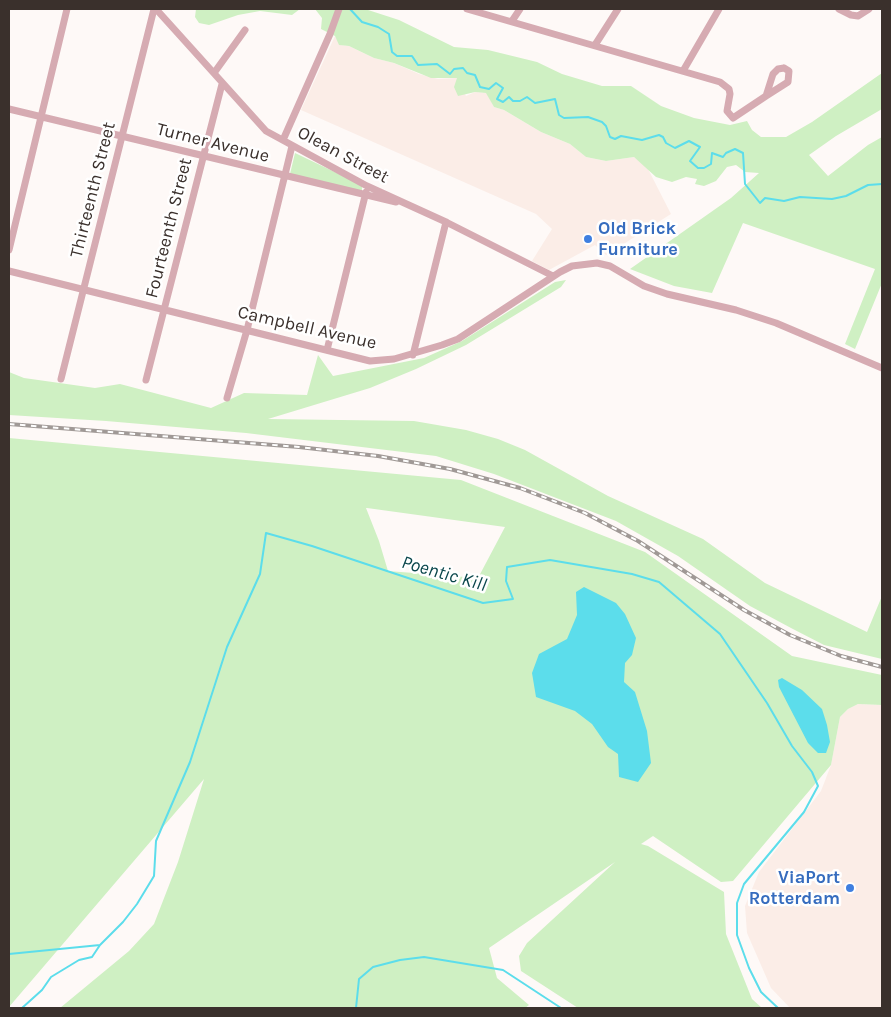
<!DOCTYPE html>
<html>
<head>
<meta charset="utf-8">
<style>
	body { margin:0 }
	#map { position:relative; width:891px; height:1017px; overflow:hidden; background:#fef9f7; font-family:Karla,sans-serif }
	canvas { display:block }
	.frame { position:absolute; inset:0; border:10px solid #3a302c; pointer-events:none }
</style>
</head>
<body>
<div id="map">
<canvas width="891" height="1017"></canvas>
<div class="frame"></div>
</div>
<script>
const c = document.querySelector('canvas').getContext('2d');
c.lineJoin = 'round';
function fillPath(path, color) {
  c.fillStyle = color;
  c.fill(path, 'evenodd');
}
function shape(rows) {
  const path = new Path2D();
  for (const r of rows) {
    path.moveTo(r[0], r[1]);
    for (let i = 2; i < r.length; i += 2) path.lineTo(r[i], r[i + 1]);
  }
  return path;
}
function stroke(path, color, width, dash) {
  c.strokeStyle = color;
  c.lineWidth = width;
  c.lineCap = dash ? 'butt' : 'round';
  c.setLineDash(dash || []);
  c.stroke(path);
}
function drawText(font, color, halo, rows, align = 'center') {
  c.font = font + ' Karla,sans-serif';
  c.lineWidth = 5;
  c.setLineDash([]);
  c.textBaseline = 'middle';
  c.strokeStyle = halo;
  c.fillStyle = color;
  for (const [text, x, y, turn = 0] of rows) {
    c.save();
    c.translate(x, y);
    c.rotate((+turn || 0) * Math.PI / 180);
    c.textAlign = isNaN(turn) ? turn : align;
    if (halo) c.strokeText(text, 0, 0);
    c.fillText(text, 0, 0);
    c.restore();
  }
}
const built = shape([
	[335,36,340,45,349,46,374,58,394,63,419,74,438,79,457,78,466,96,475,92,487,93,494,107,504,110,541,132,570,144,586,157,606,161,634,157,647,167,671,214,606,255,595,245,549,270,532,261,552,229,536,214,301,110],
	[858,704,882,705,882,1008,790,1008,771,988,747,933,745,906,759,872,821,791,831,765,840,717,848,709]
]);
const green = shape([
	[196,9,300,9,292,15,260,11,238,15,209,25,199,23,195,17],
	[315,9,365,9,399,20,454,47,488,50,537,62,562,74,602,86,631,86,661,106,694,118,730,125,747,121,752,130,761,137,786,137,812,122,882,73,882,109,836,136,809,155,828,176,868,145,882,137,882,283,855,349,845,344,875,269,743,223,712,293,674,286,630,269,731,198,759,173,745,172,736,165,727,167,716,181,704,186,695,184,697,179,686,177,672,182,656,177,634,157,606,161,586,157,570,144,541,132,504,110,494,107,486,93,475,92,458,96,454,87,457,78,431,78,394,63,374,58,349,46,339,45,335,36,321,29,322,18],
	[295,153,362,185,362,192,290,174],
	[566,280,561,287,466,345,416,369,370,388,268,419,414,421,466,430,498,439,525,450,608,496,703,539,765,583,867,632,882,596,882,659,824,645,791,628,750,606,678,556,616,521,494,474,436,456,246,433,106,421,9,415,9,372,24,378,95,388,120,384,211,408,244,393,307,395,318,355,333,376,424,358,462,341,555,282],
	[9,438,461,480,645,552,792,656,882,675,882,705,858,704,848,709,840,717,831,765,733,881,721,882,653,836,641,844,648,846,724,892,726,934,752,999,762,1008,578,1008,521,971,519,956,527,943,615,862,489,948,497,978,529,1005,525,1008,60,1008,129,951,154,924,178,862,204,779,9,1007],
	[366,508,367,508,505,527,478,578,388,571,379,541]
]);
const water = shape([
	[584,587,616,603,625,614,636,638,632,655,625,663,624,682,635,692,647,731,651,763,638,782,619,777,618,754,608,747,592,724,575,711,536,697,532,673,539,654,567,639,577,615,576,592],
	[782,678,802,690,822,709,827,725,830,742,826,753,818,753,808,743,779,687,778,680]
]);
const stream = shape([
	[350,9,362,22,378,27,389,34,392,52,397,56,412,56,418,65,437,64,450,74,454,69,463,68,467,73,475,75,480,87,489,89,496,83,503,88,497,99,503,102,509,97,513,101,520,101,527,97,535,103,555,99,559,115,564,118,588,117,602,122,606,126,610,137,615,139,621,136,642,140,659,135,663,137,666,143,675,148,689,141,700,147,690,161,698,168,704,168,711,164,712,153,723,157,726,153,735,149,743,153,745,184,760,203,765,198,784,201,800,197,832,199,846,196,868,185,882,184],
	[9,954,100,945,123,922,137,904,154,876,156,841,190,762,227,647,260,574,266,533,312,546,483,603,513,599,506,581,507,567,550,560,632,574,659,582,720,634,767,703,792,746,812,772,818,786,804,812,744,884,737,903,737,935,749,968,761,992,778,1008],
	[22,1008,42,990,51,977,79,960,92,957,100,945],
	[356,1008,359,979,373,967,400,960,424,957,503,970,561,1008]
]);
const minor = shape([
	[156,9,266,131,367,186,446,222,553,276],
	[467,9,720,82,729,89,730,94,727,111,733,118,766,96],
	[839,9,851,15,858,16,869,9],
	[512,21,520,9],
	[595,45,618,9],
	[784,68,789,71,788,82,766,96,773,74,778,69,784,68],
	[683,71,719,9],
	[214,73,245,30],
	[9,109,396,202],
	[283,140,330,34,339,9],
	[9,250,67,9],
	[9,271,370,361,394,359,442,345,458,339,560,272,572,266,597,263,610,266,644,286,667,294,736,310,776,323,882,368],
	[327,350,366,192],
	[413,355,446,222],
	[61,379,154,9],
	[146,380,222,84],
	[227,398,247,330,292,146]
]);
const rail = shape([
	[9,424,299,447,378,456,450,469,520,488,585,513,638,541,744,610,790,635,841,656,882,667]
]);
const markers = [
	[588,239,5,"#3f7fe0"],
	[850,888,5,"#3f7fe0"]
];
const streetNames = [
	["Turner Avenue",213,143,14],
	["Olean Street",343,155,28],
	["Thirteenth Street",93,190,-76],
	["Fourteenth Street",169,228,-76],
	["Campbell Avenue",307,328,13]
];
const shopNames = [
	["Old Brick",598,229],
	["Furniture",598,250],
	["ViaPort",840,878,"right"],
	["Rotterdam",840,899,"right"]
];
const waterNames = [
	["Poentic Kill",444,574,16]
];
fillPath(built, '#fbede7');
fillPath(green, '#cff0c3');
fillPath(water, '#5cddeb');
stroke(stream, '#5cddeb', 2);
stroke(minor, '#d6abb2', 7);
stroke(rail, '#a09996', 4);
stroke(rail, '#fff', 2, [5.5]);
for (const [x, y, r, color] of markers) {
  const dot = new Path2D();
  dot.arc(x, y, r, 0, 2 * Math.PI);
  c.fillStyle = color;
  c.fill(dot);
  stroke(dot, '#fff', 2);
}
drawText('18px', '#3a302c', '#fff', streetNames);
drawText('bold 18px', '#366cbe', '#fff', shopNames, 'left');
drawText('italic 19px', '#09464b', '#fff', waterNames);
</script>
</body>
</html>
